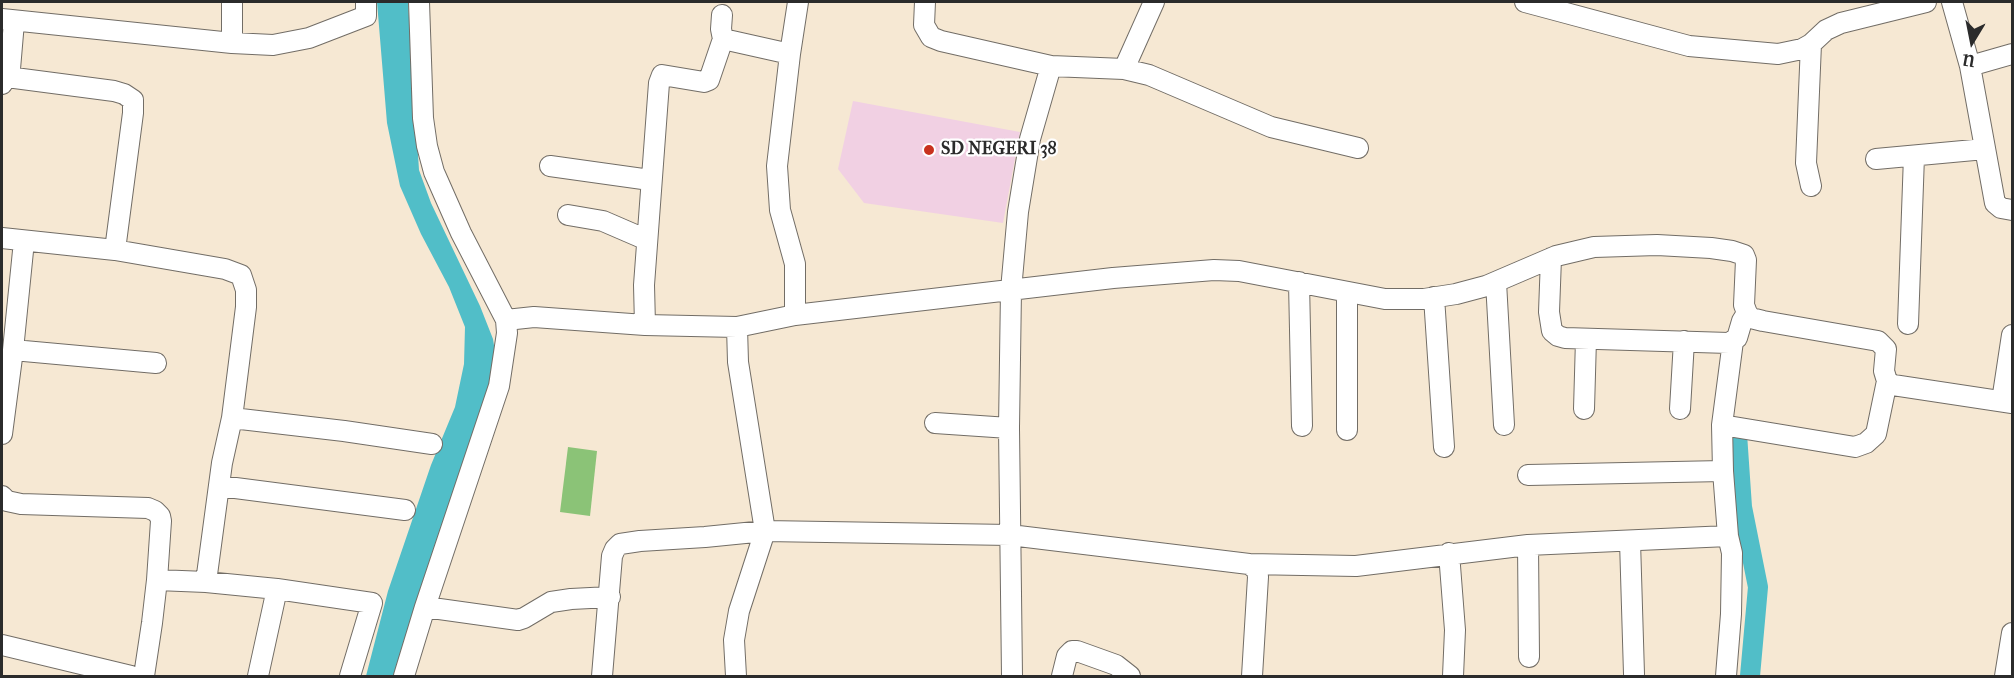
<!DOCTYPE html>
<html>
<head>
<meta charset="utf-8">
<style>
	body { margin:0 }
	#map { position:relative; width:2014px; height:678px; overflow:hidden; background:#f6e8d3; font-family:"IM FELL French Canon",serif }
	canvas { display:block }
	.frame { position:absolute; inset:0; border:3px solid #2b2b2b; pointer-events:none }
	.north { position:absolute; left:1942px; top:12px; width:60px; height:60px; -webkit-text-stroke:4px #fff; paint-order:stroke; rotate:190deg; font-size:16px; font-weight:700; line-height:24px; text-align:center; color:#2b2b2b }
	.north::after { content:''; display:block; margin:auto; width:21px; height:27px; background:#2b2b2b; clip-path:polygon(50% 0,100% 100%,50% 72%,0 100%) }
</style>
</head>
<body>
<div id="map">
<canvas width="2014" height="678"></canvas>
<div class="frame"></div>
<div class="north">U</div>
</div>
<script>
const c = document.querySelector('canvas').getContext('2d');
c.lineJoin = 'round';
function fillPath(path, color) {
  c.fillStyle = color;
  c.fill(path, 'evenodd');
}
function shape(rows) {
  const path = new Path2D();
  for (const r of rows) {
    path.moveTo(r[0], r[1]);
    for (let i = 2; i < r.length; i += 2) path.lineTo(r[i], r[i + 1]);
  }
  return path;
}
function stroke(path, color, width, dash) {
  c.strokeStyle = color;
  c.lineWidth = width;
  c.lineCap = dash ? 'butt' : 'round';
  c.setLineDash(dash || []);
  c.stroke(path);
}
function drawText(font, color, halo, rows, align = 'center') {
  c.font = font + ' "IM FELL French Canon",serif';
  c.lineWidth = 4.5;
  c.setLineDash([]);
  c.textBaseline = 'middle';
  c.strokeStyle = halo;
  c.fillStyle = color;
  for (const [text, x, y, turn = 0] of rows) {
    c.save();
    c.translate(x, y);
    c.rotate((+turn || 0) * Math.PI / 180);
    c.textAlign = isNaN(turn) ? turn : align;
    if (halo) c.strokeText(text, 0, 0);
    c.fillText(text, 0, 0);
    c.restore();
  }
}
const built = shape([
	[853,101,1020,132,1003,223,864,203,838,169]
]);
const green = shape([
	[568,447,597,451,590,516,560,512]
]);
const water = shape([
	[377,2,408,2,419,170,431,203,480,306,493,339,497,364,399,676,366,676,388,591,431,465,455,407,464,364,465,327,449,287,421,234,400,186,387,123]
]);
const canal = shape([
	[1737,434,1742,507,1758,587,1750,676]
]);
const street = shape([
	[232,2,232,43],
	[925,2,924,25,931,37,941,41,1051,66,1124,69,1149,75,1271,127,1358,148],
	[1525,2,1689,46,1778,54,1802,49,1811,44,1826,30,1841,23,1926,2],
	[1952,2,1970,66,1995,203,2001,208,2012,210],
	[722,15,721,29,723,39,790,54],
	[2,19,232,43,273,45,309,38,366,16,366,2],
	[1811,44,1806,163,1811,186],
	[1970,66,2012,54],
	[1124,69,1154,2],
	[7,77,114,91,124,94,133,100,133,113,115,250],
	[2,84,10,69,14,22],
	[1876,159,1985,149],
	[550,166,650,180],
	[568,215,603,221,647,240],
	[2,238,115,250,225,269,241,275,246,290,246,307,232,418,222,463,206,582],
	[1551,258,1549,312,1552,331,1558,336,1565,338,1729,343,1737,338,1742,321,1747,313],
	[1299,282,1302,426],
	[1496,282,1504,425],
	[1347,292,1347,430],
	[1434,297,1444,447],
	[795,315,795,264,780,210,777,166,790,54,798,2],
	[506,320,534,317,645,325,737,327,795,315,1113,278,1214,270,1239,271,1385,299,1424,299,1456,294,1486,286,1556,256,1594,247,1657,245,1711,248,1732,251,1744,255,1746,260,1744,305,1747,313,1751,318,1763,321,1878,341,1886,349,1884,371,1887,381,1893,385,2012,403],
	[1908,324,1914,156],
	[645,325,644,285,659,83,662,75,704,82,709,80,723,39],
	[13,350,156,363],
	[2002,401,2012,335],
	[1584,409,1586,339],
	[1680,409,1684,341],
	[232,418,344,431,432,444],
	[935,423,1009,428],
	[1722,425,1855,447,1866,443,1876,434,1887,381],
	[2,434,13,350,24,241],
	[1528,475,1723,471],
	[220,486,405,510],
	[2,496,7,501,21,504,148,508,155,511,160,516,161,521,157,580,152,623,144,676],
	[1630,541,1634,674],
	[1528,545,1529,657],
	[1449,553,1455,630,1453,676],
	[1249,564,1356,566,1528,545,1728,536],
	[157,580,206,582,277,589,372,603,350,676],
	[425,607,518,620,524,618,551,602,571,599,610,597],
	[2,645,131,676],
	[258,676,277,589],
	[404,676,425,607,499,386,507,333,506,320,461,233,434,172,427,146,423,118,419,2],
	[602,676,612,556,615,549,620,544,640,541,705,537,765,531,1010,535,1249,564,1257,570,1258,577,1252,676],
	[736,676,734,640,739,611,765,531,738,362,737,327],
	[1012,676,1009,428,1011,290,1018,212,1030,139,1051,66],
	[1062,676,1067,656,1072,651,1077,651,1116,665,1130,676],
	[1726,676,1731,614,1732,553,1728,536,1723,471,1722,425,1733,341],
	[2005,676,2012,633]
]);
const markers = [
	[929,150,6,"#c8321e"]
];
const poiNames = [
	["SD NEGERI 38",941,150]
];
fillPath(built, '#f1d0e3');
fillPath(green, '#8bc377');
fillPath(water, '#51bec8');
stroke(canal, '#51bec8', 20);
stroke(street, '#726d66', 22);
stroke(street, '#fff', 20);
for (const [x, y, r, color] of markers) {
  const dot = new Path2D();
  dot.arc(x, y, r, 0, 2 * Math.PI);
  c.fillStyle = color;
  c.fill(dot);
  stroke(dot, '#fff', 2);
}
drawText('bold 18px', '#2b2b2b', '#fff', poiNames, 'left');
</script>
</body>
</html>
